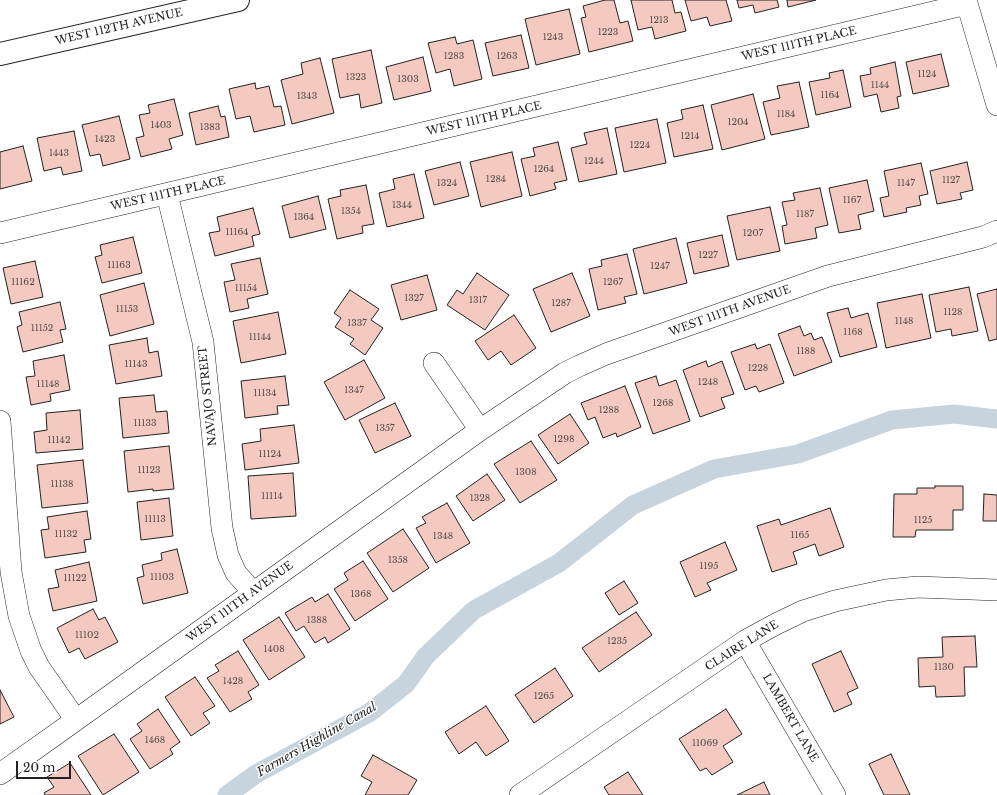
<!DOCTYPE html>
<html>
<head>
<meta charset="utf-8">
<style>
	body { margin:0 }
	#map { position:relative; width:997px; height:795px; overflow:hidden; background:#fff; font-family:"Libre Baskerville",serif }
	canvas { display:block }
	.scale { position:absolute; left:16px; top:761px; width:55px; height:18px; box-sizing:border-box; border:2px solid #222; border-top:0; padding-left:5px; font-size:12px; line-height:14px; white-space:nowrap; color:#222; -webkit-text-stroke:3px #fff; paint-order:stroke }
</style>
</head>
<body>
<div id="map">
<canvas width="997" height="795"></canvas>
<div class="scale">20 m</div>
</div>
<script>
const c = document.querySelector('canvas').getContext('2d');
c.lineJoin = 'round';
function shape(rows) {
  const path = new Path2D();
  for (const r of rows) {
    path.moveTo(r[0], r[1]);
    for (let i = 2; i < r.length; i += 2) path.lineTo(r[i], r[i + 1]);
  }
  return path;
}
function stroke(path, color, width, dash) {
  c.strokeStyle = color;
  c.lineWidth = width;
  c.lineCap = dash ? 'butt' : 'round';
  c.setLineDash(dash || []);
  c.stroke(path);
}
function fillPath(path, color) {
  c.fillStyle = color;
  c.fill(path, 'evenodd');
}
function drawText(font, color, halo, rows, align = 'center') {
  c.font = font + ' "Libre Baskerville",serif';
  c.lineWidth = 3;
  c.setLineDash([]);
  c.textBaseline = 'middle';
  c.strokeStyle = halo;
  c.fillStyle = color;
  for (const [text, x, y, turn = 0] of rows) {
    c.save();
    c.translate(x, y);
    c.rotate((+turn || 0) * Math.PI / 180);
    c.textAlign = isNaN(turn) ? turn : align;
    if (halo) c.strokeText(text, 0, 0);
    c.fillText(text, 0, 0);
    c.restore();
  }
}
const canal = shape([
	[227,795,256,774,369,713,406,684,426,656,474,610,559,563,633,505,714,469,798,454,892,420,954,414,997,419]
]);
const building = shape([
	[605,0,614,0,620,23,628,21,633,41,589,52,581,18,586,17,583,6,605,0],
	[631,0,672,0,675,13,681,12,686,31,655,39,652,27,638,30,631,0],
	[685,0,726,0,732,21,710,26,707,17,691,21,685,0],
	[737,0,777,0,779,7,755,13,753,5,739,8,737,0],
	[787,0,816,0,788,7,787,0],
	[569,9,580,54,536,65,525,19,569,9],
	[521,35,529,68,493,76,485,43,521,35],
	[455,37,457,44,473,40,482,79,454,86,450,69,436,73,428,43,455,37],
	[371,50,382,103,361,108,359,94,340,98,332,59,371,50],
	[941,54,949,86,913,94,906,62,941,54],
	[423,57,431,91,394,100,386,67,423,57],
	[320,58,334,113,292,124,281,80,303,74,301,63,320,58],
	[895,62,901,96,897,97,899,108,881,112,877,94,864,97,860,76,871,74,870,68,895,62],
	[843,70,851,107,816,115,809,82,830,78,829,73,843,70],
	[799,82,809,127,771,135,763,102,780,98,777,86,799,82],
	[255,83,256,89,269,86,274,107,281,106,285,125,254,132,250,116,236,119,229,89,255,83],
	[753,94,765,139,722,150,711,105,753,94],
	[174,99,183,135,169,139,172,149,141,157,136,138,144,136,139,115,150,113,148,105,174,99],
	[703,105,713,149,674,157,667,123,683,119,681,110,703,105],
	[218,106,221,117,225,116,229,137,196,145,189,113,218,106],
	[119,116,130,159,103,166,100,154,90,156,82,125,119,116],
	[657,119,666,163,624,172,615,128,657,119],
	[607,128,617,174,579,182,571,148,587,144,584,133,607,128],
	[74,131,82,171,63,175,61,167,44,171,37,138,74,131],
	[558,142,567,180,554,183,556,189,530,196,521,159,535,156,533,148,558,142],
	[23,146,32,181,0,189,0,152,23,146],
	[512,152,522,196,481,207,470,162,512,152],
	[460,162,469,196,434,205,425,171,460,162],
	[967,162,973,190,960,193,962,199,937,204,930,171,967,162],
	[921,163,928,194,919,196,921,205,906,208,907,212,884,217,880,198,889,196,884,171,921,163],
	[414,174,424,218,387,227,379,193,395,189,393,179,414,174],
	[867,180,874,211,858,215,861,229,839,233,829,188,867,180],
	[366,185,374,224,362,226,363,233,337,239,328,199,341,196,340,190,366,185],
	[820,188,828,225,815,228,817,238,785,244,782,226,787,225,782,202,795,200,793,193,820,188],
	[318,196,326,229,290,238,282,206,318,196],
	[770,207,780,251,737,260,727,216,770,207],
	[253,208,260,234,252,236,254,246,215,256,209,233,220,231,217,217,253,208],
	[722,235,729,266,694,274,687,243,722,235],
	[133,237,142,273,102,283,95,257,102,255,100,245,133,237],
	[676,238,687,283,644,294,633,249,676,238],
	[627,254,637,294,624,297,626,303,598,310,589,269,602,266,601,260,627,254],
	[260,258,268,294,247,299,249,308,230,312,224,282,235,280,231,264,260,258],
	[35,261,43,297,11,304,3,268,35,261],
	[477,273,509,295,485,330,447,305,457,290,463,294,477,273],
	[572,273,590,316,551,332,533,289,572,273],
	[427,275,437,310,401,320,391,285,427,275],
	[144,283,154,324,110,336,100,295,144,283],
	[969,287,978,331,952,336,951,329,936,332,929,295,969,287],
	[997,289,997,339,989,341,977,294,997,289],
	[350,290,379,309,371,320,383,328,365,355,350,344,354,339,335,327,341,318,334,313,350,290],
	[922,294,931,338,886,348,877,303,922,294],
	[60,302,66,329,60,330,63,342,23,352,17,327,22,325,19,312,60,302],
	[848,308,851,318,868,313,877,347,840,357,827,313,848,308],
	[278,312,286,354,241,363,233,321,278,312],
	[514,315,536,348,511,365,501,351,488,360,475,341,514,315],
	[800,326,804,336,811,333,814,340,822,337,832,362,794,376,778,334,800,326],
	[147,338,149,353,158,351,162,376,116,384,109,345,147,338],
	[755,344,757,349,770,344,784,383,759,392,756,386,745,390,731,352,755,344],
	[64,355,70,390,50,394,51,401,31,405,26,377,35,376,33,361,64,355],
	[364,360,385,398,345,420,324,382,364,360],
	[706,361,708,367,722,361,734,394,721,398,725,408,700,417,683,370,706,361],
	[285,376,289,405,277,406,278,414,245,418,241,381,285,376],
	[656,376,659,386,676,380,690,421,653,434,635,383,656,376],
	[625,386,641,427,617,437,616,433,603,438,595,417,588,420,581,403,625,386],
	[154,395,156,412,167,411,169,433,123,438,119,398,154,395],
	[395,403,411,436,375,453,359,420,395,403],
	[80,410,83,449,36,453,34,432,47,430,46,413,80,410],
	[570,414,589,443,558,464,538,435,570,414],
	[294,425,299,463,245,470,242,444,261,441,260,429,294,425],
	[531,441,557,480,520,503,494,464,531,441],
	[169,446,174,489,153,491,153,489,128,492,124,451,169,446],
	[83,460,88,503,42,508,37,465,83,460],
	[293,473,296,516,251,519,248,476,293,473],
	[487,474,505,500,473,521,456,496,487,474],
	[935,486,963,486,963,510,953,510,953,530,916,530,915,537,893,537,894,494,917,494,917,488,935,488,935,486],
	[984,494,997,495,997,521,983,521,984,494],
	[169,498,173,536,141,540,137,502,169,498],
	[447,503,470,543,436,563,416,528,426,523,422,517,447,503],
	[830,508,844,547,819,556,815,544,793,552,797,564,772,572,757,526,779,519,781,525,830,508],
	[87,511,91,539,84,540,86,552,45,558,41,530,49,529,47,517,87,511],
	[403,529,429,568,393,592,367,553,403,529],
	[725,542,737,570,707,583,711,590,695,597,680,562,725,542],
	[177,549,188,593,143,604,137,578,144,576,142,565,162,560,161,553,177,549],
	[363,561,388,599,355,621,334,589,348,580,344,573,363,561],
	[89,562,97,601,53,611,48,589,59,587,55,570,89,562],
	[624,581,638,603,619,615,605,593,624,581],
	[328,594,350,629,328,643,325,637,315,643,304,626,296,631,285,613,312,597,315,602,328,594],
	[93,609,99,620,105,617,118,642,85,659,79,648,69,653,57,628,93,609],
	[636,612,652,635,599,672,582,648,636,612],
	[279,617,305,657,269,680,243,640,279,617],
	[975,636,977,667,964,667,965,696,936,697,935,686,919,687,918,658,943,657,942,637,975,636],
	[238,651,259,685,248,692,252,699,230,712,207,678,219,671,215,665,238,651],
	[841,651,858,688,847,693,852,704,834,712,812,664,841,651],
	[555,668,573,696,534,723,515,695,555,668],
	[195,677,215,706,203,713,210,723,191,736,165,697,195,677],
	[0,690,14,717,0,724,0,690],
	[486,706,509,741,486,756,476,742,459,754,445,732,486,706],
	[158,709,180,742,170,749,173,754,150,769,130,739,142,731,137,724,158,709],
	[726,709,742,734,723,746,733,762,712,775,706,768,700,771,679,739,726,709],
	[114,734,139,772,103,795,78,756,114,734],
	[891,754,910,795,884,795,869,764,891,754],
	[373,755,417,780,408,795,365,795,372,782,361,776,373,755],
	[70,763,91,795,45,795,44,793,54,787,47,777,70,763],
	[628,772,643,795,609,795,604,787,628,772],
	[764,782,770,795,737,795,764,782]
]);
const minor = shape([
	[966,0,997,105],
	[167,194,203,342,222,528,228,555,236,573,253,592],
	[0,233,967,4],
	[434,363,480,430],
	[0,421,11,572,19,616,31,651,39,667,76,720],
	[745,641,835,795],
	[0,774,76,720,480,430,565,373,579,366,606,354,828,276,983,237,997,231],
	[520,795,745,641,776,624,803,611,835,601,886,590,918,587,997,590]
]);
const major = shape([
	[0,54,238,0]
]);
const numberNames = [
	["1213",659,20],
	["1223",608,32],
	["1243",553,37],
	["1283",454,56],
	["1263",507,56],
	["1124",927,74],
	["1323",356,77],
	["1303",408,79],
	["1144",880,85],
	["1164",830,95],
	["1343",307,96],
	["1184",786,114],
	["1204",738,122],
	["1403",161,125],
	["1383",210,127],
	["1214",690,136],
	["1423",105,139],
	["1224",640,145],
	["1443",59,153],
	["1244",594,161],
	["1264",544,169],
	["1284",496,179],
	["1127",951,180],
	["1324",447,183],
	["1147",906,183],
	["1167",852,200],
	["1344",402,205],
	["1354",351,211],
	["1187",805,214],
	["1364",304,217],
	["11164",237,232],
	["1207",753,233],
	["1227",708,255],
	["11163",119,265],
	["1247",660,266],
	["11162",23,282],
	["1267",613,282],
	["11154",246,288],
	["1327",414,298],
	["1317",478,300],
	["1287",561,303],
	["11153",127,309],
	["1128",953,312],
	["1148",904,321],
	["1337",357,323],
	["11152",42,328],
	["1168",853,332],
	["11144",260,337],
	["1188",806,351],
	["11143",136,364],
	["1228",758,368],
	["1248",708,382],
	["11148",48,384],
	["1347",354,390],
	["11134",265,393],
	["1268",663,403],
	["1288",609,410],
	["11133",145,423],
	["1357",385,428],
	["1298",564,439],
	["11142",59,440],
	["11124",270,454],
	["11123",149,470],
	["1308",526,472],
	["11138",62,484],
	["11114",272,496],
	["1328",480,498],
	["11113",155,519],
	["1125",923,520],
	["11132",66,534],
	["1165",800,535],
	["1348",443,536],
	["1358",398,560],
	["1195",709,566],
	["11103",162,577],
	["11122",75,578],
	["1368",361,594],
	["1388",317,620],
	["11102",87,635],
	["1235",617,641],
	["1408",274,649],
	["1130",944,667],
	["1428",233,681],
	["1265",544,696],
	["1468",155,740],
	["11069",705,743]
];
const streetNames = [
	["WEST 112TH AVENUE",119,27,-13],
	["WEST 111TH PLACE",799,44,-13],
	["WEST 111TH PLACE",484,119,-13],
	["WEST 111TH PLACE",168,194,-13],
	["WEST 111TH AVENUE",730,311,-20],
	["NAVAJO STREET",208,396,-96],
	["WEST 111TH AVENUE",240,602,-36],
	["CLAIRE LANE",742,646,-32],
	["LAMBERT LANE",790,718,60]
];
const waterNames = [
	["Farmers Highline Canal",317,740,-30]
];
stroke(canal, '#c7d3dd', 19);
fillPath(building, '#f3c9c0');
stroke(building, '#222', 1);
stroke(minor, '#222', 22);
stroke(major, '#222', 24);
stroke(minor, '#fff', 21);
stroke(major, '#fff', 22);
drawText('9px', '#564c4a', null, numberNames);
drawText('11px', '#222', '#fff', streetNames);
drawText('italic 12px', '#222', '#fff', waterNames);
</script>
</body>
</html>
